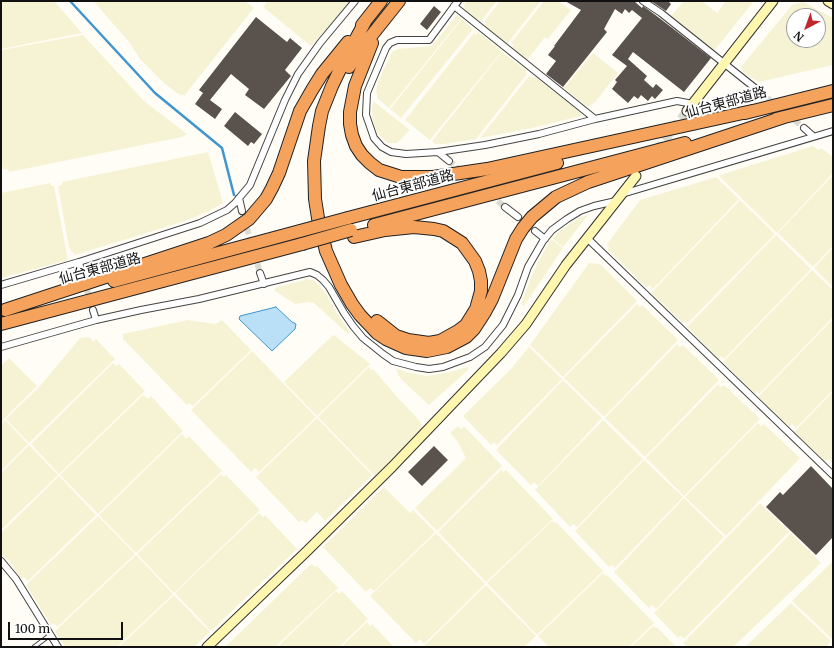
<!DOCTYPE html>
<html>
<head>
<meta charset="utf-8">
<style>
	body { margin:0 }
	#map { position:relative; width:834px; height:648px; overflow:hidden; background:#fffdf5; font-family:Merriweather,serif }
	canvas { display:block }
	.frame { position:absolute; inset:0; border:2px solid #111; pointer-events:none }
	.north { position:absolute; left:786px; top:8px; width:40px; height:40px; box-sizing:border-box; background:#fff; border:1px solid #a0a0a0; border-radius:50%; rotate:221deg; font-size:11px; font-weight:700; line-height:16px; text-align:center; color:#111 }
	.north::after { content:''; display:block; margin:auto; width:14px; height:18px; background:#c4262e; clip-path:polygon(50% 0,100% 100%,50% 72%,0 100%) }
	.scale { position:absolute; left:8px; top:622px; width:115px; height:18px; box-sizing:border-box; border:2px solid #111; border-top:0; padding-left:5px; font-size:12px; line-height:14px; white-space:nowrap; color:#111; -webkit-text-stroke:3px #fff; paint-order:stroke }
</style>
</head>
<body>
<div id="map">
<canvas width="834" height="648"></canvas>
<div class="frame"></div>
<div class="north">N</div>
<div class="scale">100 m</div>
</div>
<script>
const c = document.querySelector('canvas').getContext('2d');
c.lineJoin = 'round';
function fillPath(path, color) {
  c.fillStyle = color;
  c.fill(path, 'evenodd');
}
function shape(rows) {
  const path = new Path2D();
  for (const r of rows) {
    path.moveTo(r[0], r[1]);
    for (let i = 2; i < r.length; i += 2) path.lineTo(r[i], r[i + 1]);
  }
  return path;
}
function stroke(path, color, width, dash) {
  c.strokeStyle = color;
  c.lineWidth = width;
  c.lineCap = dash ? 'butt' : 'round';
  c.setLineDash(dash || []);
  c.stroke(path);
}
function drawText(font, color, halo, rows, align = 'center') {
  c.font = font + ' Merriweather,"Noto Sans JP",serif';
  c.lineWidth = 4;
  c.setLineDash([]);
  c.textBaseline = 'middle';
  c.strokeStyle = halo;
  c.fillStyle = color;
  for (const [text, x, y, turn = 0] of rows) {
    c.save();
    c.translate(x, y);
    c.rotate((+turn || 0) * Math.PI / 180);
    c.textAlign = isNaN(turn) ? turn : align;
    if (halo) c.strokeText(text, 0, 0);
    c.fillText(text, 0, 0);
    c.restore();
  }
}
const farmland = shape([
	[1,1,54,1,82,33,1,49],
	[95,1,245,1,254,8,184,96,182,94,181,96,165,84,140,59,129,42,95,3],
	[268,1,351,1,311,46,263,7],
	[467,1,497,1,481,21,478,19,477,20,465,10,464,5],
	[500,1,541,1,507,44,485,26,486,24,484,22],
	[544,1,558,1,571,10,548,39,545,37,527,60,512,48,514,45,511,43],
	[684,1,702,1,717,13,726,1,754,1,714,51,671,16],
	[803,2,833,18,833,65,759,82,744,73,741,67,792,5],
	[794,16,818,16,818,40,794,40],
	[457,15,461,19,389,108,377,98,377,93,376,92,378,82,392,52,398,49,432,46],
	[462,19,473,29,401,118,390,109],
	[478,32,502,51,430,140,405,120,474,33,476,35],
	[83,35,144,101,187,134,182,137,9,172,8,169,3,170,1,158,1,50],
	[502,52,526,70,525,72,527,74,476,139,444,144,435,144,432,141],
	[593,53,618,73,596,101,590,106,586,106,564,88],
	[529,76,532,78,534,76,580,112,581,116,532,128,480,138],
	[373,101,410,130,397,143,388,143,382,138,376,131,373,121,372,110],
	[813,146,818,150,821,148,833,157,833,173,777,233,719,176,720,175],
	[208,152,223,203,207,212,182,222,75,255,69,248,58,186,62,185,62,182],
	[833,175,833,246,813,267,778,233],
	[716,177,739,199,653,289,649,285,647,288,608,250,609,247,607,244,640,200],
	[50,183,51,186,54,186,68,260,1,278,1,193],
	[740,200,775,234,687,324,685,321,683,323,651,293],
	[589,214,563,247,552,238,560,231,577,219],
	[776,235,811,269,724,359,721,356,719,359,687,327],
	[551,239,563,248,524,306,521,304,529,283,538,262],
	[833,248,833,287,814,268],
	[589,263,600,264,637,301,563,377,530,345],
	[812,270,833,290,833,317,759,394,757,391,755,394,723,362],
	[308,279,315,281,326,294,336,312,350,332,348,334,314,303,309,302,295,304,275,291,275,288],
	[637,304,640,307,642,305,678,340,604,417,564,378],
	[833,319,833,390,796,428,792,424,789,427,758,397],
	[188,320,215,324,222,320,251,350,193,406,189,403,187,405,123,339,123,334],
	[334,335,370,364,317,416,284,382,332,336],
	[89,337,94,342,96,339,115,359,29,443,6,419,39,387,80,338],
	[677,344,680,347,683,345,719,380,645,457,605,418],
	[529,347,562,379,497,445,494,442,491,445,463,416,511,369],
	[252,351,316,417,259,472,255,468,251,472,191,410],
	[9,358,37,386,1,422,1,366],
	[113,363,116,366,119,364,145,391,59,474,31,444],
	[369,367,371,370,373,369,398,398,419,420,424,428,375,476,318,417],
	[467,367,469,369,429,405,403,381,398,375,396,368,405,372,427,376,450,372],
	[563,380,602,418,538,486,534,482,531,485,496,450],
	[718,384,721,387,724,385,760,419,684,496,646,458],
	[833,392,833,462,832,463,828,459,824,462,794,432],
	[143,395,148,399,151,396,183,431,98,514,60,475],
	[317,418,372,475,325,521,317,512,306,523,302,520,299,522,256,477],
	[5,420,28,444,1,471,1,425],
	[603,420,643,459,577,527,573,524,570,527,535,490],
	[758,423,761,426,764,424,800,458,726,536,685,497],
	[458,426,461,429,464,426,502,466,437,531,415,508,466,458,458,442,450,433],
	[182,434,186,439,189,436,222,471,136,553,99,515],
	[29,445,58,475,1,530,1,473],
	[644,460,683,497,615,568,612,565,609,567,575,531],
	[501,470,503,472,506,470,553,519,486,582,438,532],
	[221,474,224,477,226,475,260,510,174,593,137,554],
	[59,476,96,515,28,581,24,577,21,579,10,562,1,554,1,533],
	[384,487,410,513,413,510,435,532,374,591,370,588,366,592,323,547],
	[684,498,724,537,656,609,652,605,649,608,614,572],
	[760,503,789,532,684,639,681,636,678,638,654,613],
	[259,513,263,517,265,515,297,549,211,631,175,593],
	[98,516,135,554,57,627,54,623,51,625,26,585],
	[552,521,555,523,556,522,603,571,537,635,487,583],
	[436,533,485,584,424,644,420,639,416,643,370,596],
	[791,533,821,563,733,647,687,647,683,643],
	[136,555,173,594,117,647,65,647,55,631],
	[833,561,833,640,792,601],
	[311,564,315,567,317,566,338,588,275,647,227,647,226,646],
	[603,573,606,576,607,575,654,623,629,647,549,647,538,636],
	[486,585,536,636,524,647,423,647],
	[336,591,339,594,342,591,368,619,339,647,277,647],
	[174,595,210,632,194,647,119,647],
	[791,603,831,641,826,647,745,647],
	[367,622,370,626,372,624,394,647,341,647],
	[653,626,656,628,657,627,676,647,631,647]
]);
const water = shape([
	[276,307,292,322,296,324,295,329,272,351,239,319,240,316,276,307]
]);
const stream = shape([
	[70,1,155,93,222,148,234,195]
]);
const building = shape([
	[565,1,634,1,642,8,643,6,658,17,711,58,684,92,633,52,628,59,647,76,644,80,653,88,656,84,663,90,655,99,652,96,648,101,641,95,638,99,634,96,628,103,612,89,617,82,615,80,627,66,612,55,642,18,632,10,629,13,625,9,622,14,615,9,604,29,607,32,563,87,546,74,556,61,548,55,555,46,554,46,581,10],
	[651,1,668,1,671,4,666,11],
	[434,6,441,12,427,30,420,24],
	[256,17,287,42,290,38,302,48,285,70,291,76,264,109,245,95,249,89,231,74,210,100,222,109,215,119,195,104,203,93,199,90],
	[235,112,262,134,254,144,251,142,248,146,224,126],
	[434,446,448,460,422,486,408,472],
	[811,466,833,489,833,537,816,555,766,507,780,492,783,495]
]);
const streetTunnel = shape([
	[760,92,804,128],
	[449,161,505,207],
	[242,211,252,246],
	[255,255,260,273],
	[81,271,91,302]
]);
const secondaryTunnel = shape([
	[656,151,687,111]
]);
const lane = shape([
	[34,647,50,635]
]);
const street = shape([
	[458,1,429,40,397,40,390,43,386,48,367,93,366,115,374,138,382,147,391,152,406,154,438,152,485,145,539,134,595,119,677,101,693,104],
	[643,1,661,13,760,92],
	[454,6,595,119],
	[804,128,813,136],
	[438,152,449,161],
	[622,194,833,131],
	[239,198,242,211],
	[505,207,518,217],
	[535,231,545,239],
	[587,238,833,475],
	[79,262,81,271],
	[260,273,264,284],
	[1,285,79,262,200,223,227,210,235,203,250,185,285,100,298,74,320,43,355,1],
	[93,310,96,320],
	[1,347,96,320,141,310,199,299,310,272,317,275,323,280,329,287,344,313,353,326,363,338,383,354,393,361,416,367,429,369,443,367,470,357,485,347,503,325,518,295,528,267,543,241,552,230,567,219,580,211,594,206,616,201],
	[1,561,16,579,58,647]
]);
const secondary = shape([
	[828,1,833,4],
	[687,111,773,1],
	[207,647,306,552,392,467,501,353,526,324,566,265,636,176]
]);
const highway = shape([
	[366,20,344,61,332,86,322,111,319,126,314,161,315,199,318,218,326,251,341,285,352,304,360,315,377,333,386,339,406,348,427,351,447,347,466,337,474,329,485,312,492,299,516,239,523,228,532,217,556,197,588,182,784,117],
	[362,25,381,1],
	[372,43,355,86,350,112,350,124,352,135,356,146,362,155,370,163,379,170,401,177,433,177,487,169,752,111],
	[349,67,356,55,399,1],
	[745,113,833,91],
	[776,119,833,105],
	[348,218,557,163],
	[374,225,685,143],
	[354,237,385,230,414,227,434,229,443,231,462,243,475,261,479,271,481,281,481,291,476,309,466,325,458,331,440,341,429,343,408,340,396,336,377,321],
	[114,281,300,231],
	[5,310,209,243,226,235,249,219,266,199,272,188,279,173,300,111,312,90,322,74,348,42],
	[1,324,302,244]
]);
const highwayBridge = shape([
	[300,231,348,218],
	[302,244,351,230]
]);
const streetNames = [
	["仙台東部道路",726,103,-15],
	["仙台東部道路",413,186,-15],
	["仙台東部道路",100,269,-15]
];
fillPath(farmland, '#f6f3d4');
fillPath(water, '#b9e0f7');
stroke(water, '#3f96cf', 1);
stroke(stream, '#3f96cf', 2.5);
fillPath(building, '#5a524d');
stroke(streetTunnel, '#dbdad3', 6, [6, 3]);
stroke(secondaryTunnel, '#dbdad3', 9, [9, 4.5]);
stroke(lane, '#444', 5);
stroke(street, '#444', 8);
stroke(secondary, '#333', 11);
stroke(highway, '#222', 14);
stroke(lane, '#fff', 3);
stroke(street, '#fff', 6);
stroke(secondary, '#fff6b0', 9);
stroke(highway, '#f5a25d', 12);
stroke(highwayBridge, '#222', 14, []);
stroke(highwayBridge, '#f5a25d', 12);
drawText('14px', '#111', '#fff', streetNames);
</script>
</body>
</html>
